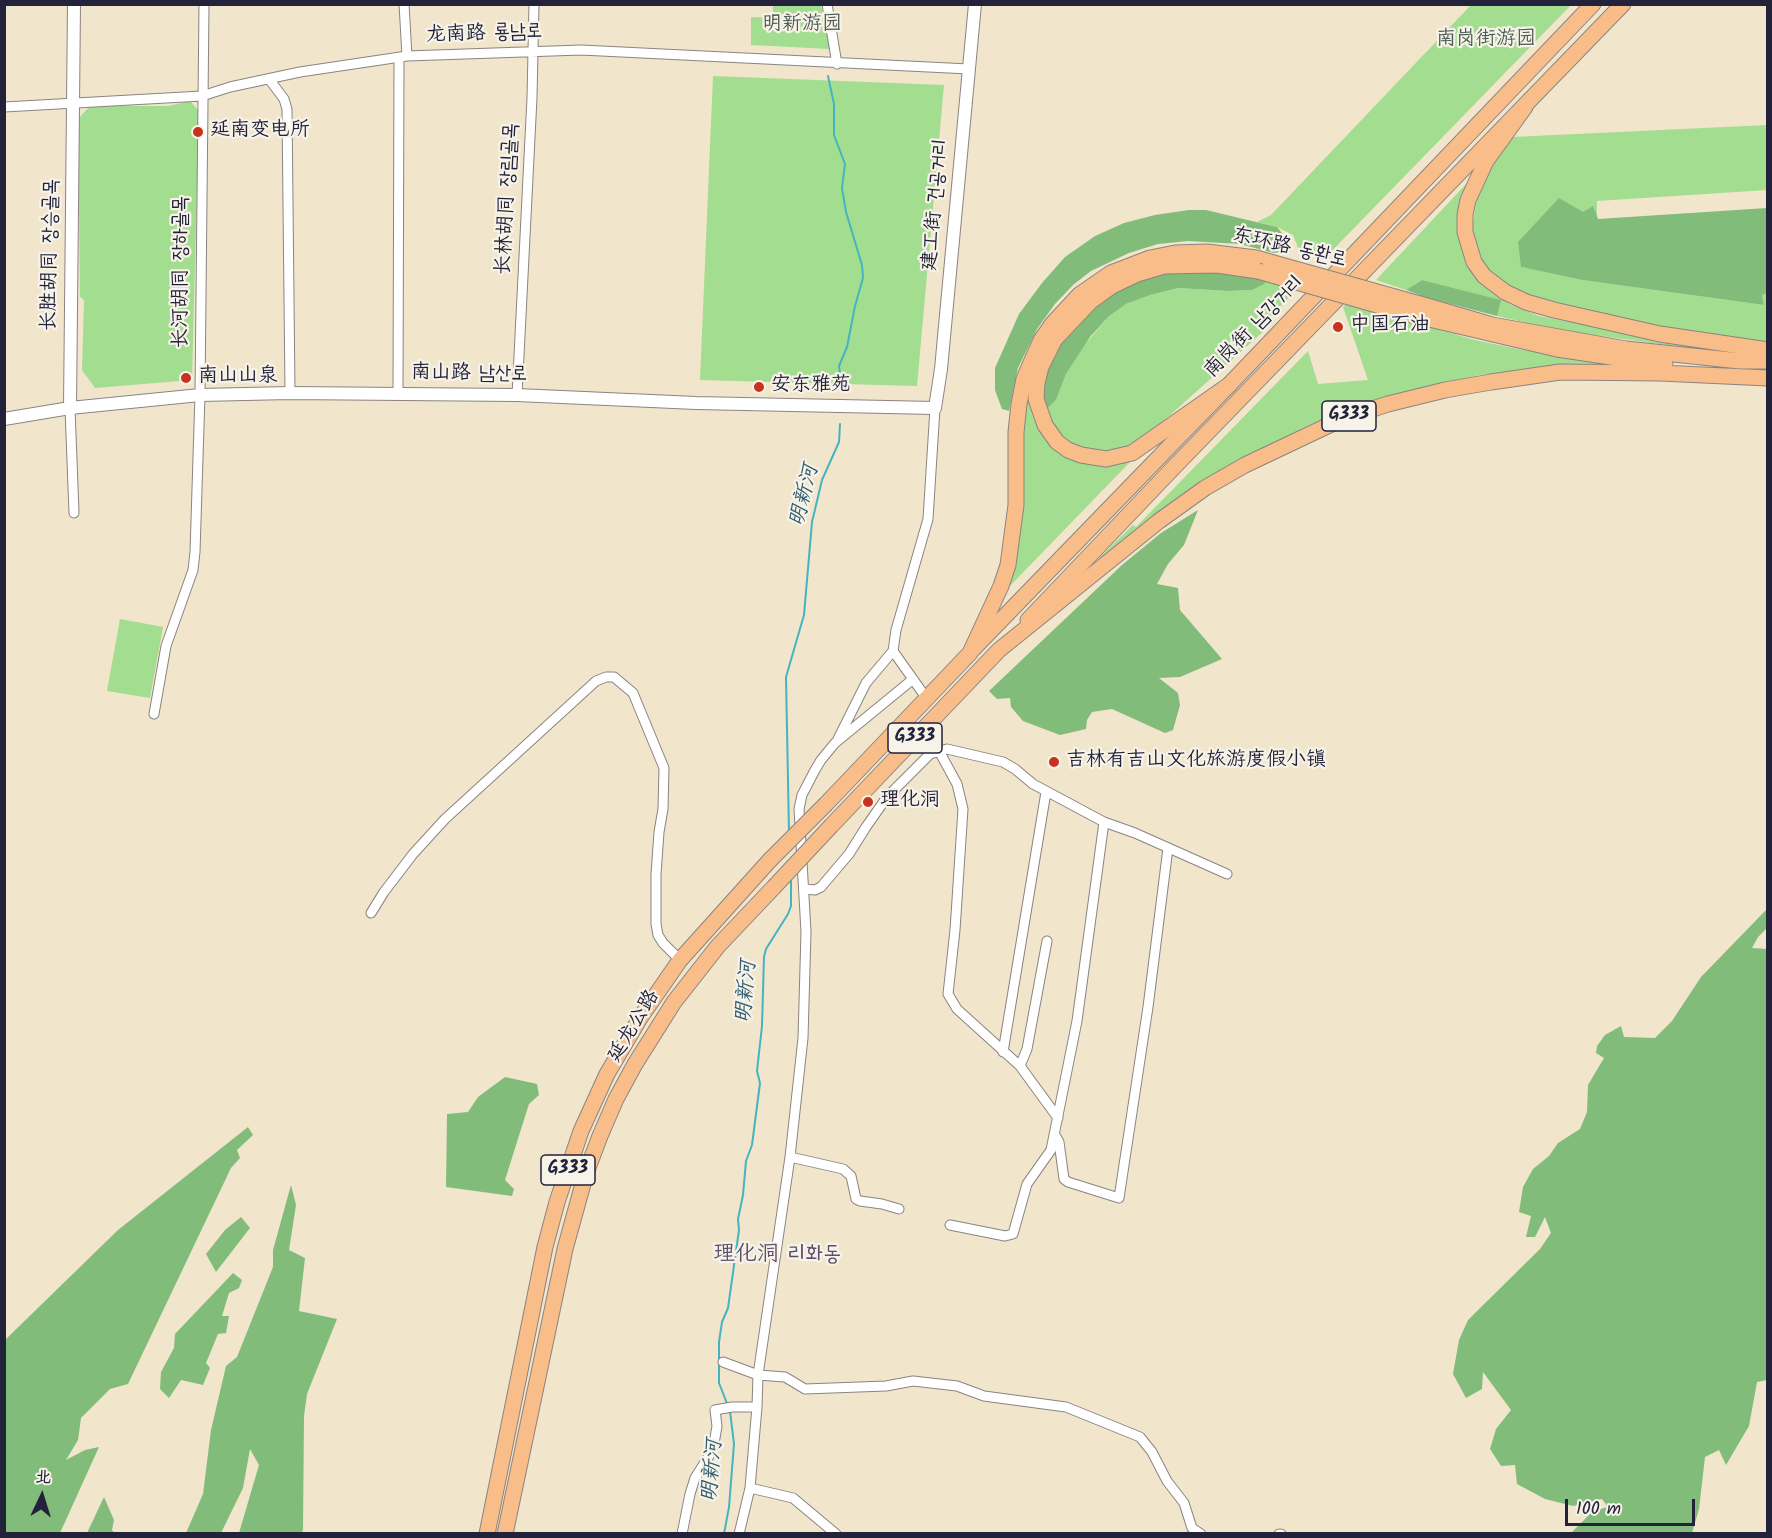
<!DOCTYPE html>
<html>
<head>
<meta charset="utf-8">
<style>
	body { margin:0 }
	#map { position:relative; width:1772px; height:1538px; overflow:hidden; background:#f1e5cb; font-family:Kalam,"LXGW WenKai TC",sans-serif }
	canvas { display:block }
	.frame { position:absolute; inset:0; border:6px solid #22223b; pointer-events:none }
	.north { position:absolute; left:12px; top:1466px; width:60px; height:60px; -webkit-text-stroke:4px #f7f3e8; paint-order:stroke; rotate:4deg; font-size:16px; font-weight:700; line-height:24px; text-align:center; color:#22223b }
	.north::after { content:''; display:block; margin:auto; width:21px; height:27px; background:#22223b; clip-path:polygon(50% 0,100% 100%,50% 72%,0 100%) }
	.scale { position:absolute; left:1565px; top:1499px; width:130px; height:27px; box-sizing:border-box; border:3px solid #22223b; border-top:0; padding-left:8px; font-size:18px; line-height:21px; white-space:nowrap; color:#22223b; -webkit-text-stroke:4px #f7f3e8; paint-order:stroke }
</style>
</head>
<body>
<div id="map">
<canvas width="1772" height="1538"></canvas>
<div class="frame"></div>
<div class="north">北</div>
<div class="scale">100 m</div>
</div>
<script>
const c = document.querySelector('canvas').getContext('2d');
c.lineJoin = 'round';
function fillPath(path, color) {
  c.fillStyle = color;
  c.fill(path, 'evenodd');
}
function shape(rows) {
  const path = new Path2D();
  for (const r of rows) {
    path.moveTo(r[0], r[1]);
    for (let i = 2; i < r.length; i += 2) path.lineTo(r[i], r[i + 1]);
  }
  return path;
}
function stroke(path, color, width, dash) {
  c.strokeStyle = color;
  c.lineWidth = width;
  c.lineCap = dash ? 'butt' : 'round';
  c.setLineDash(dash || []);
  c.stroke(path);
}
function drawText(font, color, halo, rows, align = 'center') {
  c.font = font + ' Kalam,"LXGW WenKai TC","Poor Story",sans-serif';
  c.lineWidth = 4.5;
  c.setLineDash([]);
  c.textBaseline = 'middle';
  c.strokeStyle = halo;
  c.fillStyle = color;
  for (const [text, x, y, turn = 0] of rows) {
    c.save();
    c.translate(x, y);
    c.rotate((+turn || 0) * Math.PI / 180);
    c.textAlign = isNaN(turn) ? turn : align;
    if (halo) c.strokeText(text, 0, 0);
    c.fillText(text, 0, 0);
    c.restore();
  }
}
const green = shape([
	[773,5,821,5,830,49,751,45,751,17,773,18],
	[1471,5,1571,5,1323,260,1299,250,1293,235,1277,227,1257,222,1271,215],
	[713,76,944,85,917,386,700,380],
	[190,101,199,111,192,380,95,388,82,370,84,300,80,297,78,119,90,106,168,106],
	[1767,125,1767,190,1597,201,1597,219,1578,210,1521,267,1582,280,1764,305,1762,295,1767,293,1767,345,1732,341,1556,308,1494,279,1483,262,1472,229,1477,198,1485,175,1513,137],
	[1469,181,1461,201,1457,219,1459,232,1484,285,1496,295,1509,304,1539,316,1698,347,1695,349,1559,330,1497,316,1500,300,1422,280,1406,290,1376,280],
	[1267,280,1298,288,1270,317,1275,321,1139,443,1112,452,1082,450,1056,433,1045,411,1056,400,1066,374,1082,348,1108,317,1126,304,1149,295,1178,288,1229,291,1252,290],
	[1347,303,1475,340,1523,350,1597,361,1601,366,1526,370,1480,375,1387,396,1311,424,1251,455,1099,563,1101,556,1133,525,1136,527,1308,351,1318,384,1368,380,1343,307],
	[1030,402,1050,442,1130,462,1008,588,1016,559,1020,531,1024,403],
	[120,619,163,627,150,698,107,691]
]);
const forest = shape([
	[1559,198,1583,212,1593,206,1598,219,1767,208,1767,293,1762,295,1764,305,1582,280,1521,267,1518,242],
	[1189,210,1206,210,1277,227,1286,238,1290,250,1274,253,1240,244,1188,241,1158,244,1129,253,1091,271,1073,285,1055,304,1037,329,1018,368,1009,411,1002,409,995,390,995,368,1019,314,1042,283,1065,257,1095,236,1124,223,1155,215],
	[1205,269,1267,280,1264,284,1252,290,1229,291,1178,288,1150,295,1126,304,1108,317,1090,337,1066,374,1056,400,1045,411,1043,382,1056,349,1070,330,1105,296,1154,274],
	[1422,280,1501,300,1497,316,1428,298,1406,290],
	[1198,510,1184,545,1168,564,1157,584,1178,588,1180,610,1222,659,1180,677,1159,678,1178,693,1180,705,1173,730,1165,733,1112,709,1092,712,1087,720,1086,729,1060,735,1023,721,1011,707,1010,698,997,699,989,691,1122,565,1161,533],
	[1767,909,1767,928,1758,937,1752,948,1768,949,1767,1380,1757,1382,1749,1426,1726,1465,1719,1450,1705,1457,1699,1509,1692,1533,1571,1533,1593,1511,1608,1507,1602,1499,1573,1506,1545,1499,1517,1484,1515,1465,1501,1466,1490,1449,1496,1429,1511,1410,1483,1372,1482,1389,1466,1398,1453,1374,1459,1340,1468,1320,1540,1249,1551,1233,1545,1217,1535,1237,1526,1237,1531,1216,1519,1212,1523,1187,1533,1169,1549,1156,1558,1143,1580,1129,1587,1112,1588,1085,1604,1058,1596,1053,1597,1046,1605,1035,1621,1026,1624,1037,1655,1038,1672,1021,1701,977],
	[505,1077,537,1084,539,1095,529,1104,505,1180,514,1189,512,1196,446,1187,447,1114,468,1112,478,1097],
	[248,1127,253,1135,237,1150,240,1158,231,1168,128,1384,110,1389,81,1418,78,1440,66,1460,85,1450,99,1447,60,1533,5,1533,5,1340,118,1230],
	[291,1185,296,1205,289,1250,305,1258,299,1311,337,1319,307,1394,304,1416,303,1529,302,1533,239,1533,259,1465,250,1449,243,1488,221,1533,186,1533,203,1494,211,1430,226,1366,237,1357,273,1267,273,1250],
	[241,1217,250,1228,216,1272,206,1254,225,1230],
	[233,1273,242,1280,239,1288,229,1293,222,1316,229,1316,226,1333,218,1334,206,1363,210,1368,203,1385,181,1380,169,1398,160,1389,161,1372,174,1348,175,1334],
	[104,1497,114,1520,112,1530,114,1533,87,1533]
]);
const stream = shape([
	[828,76,834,104,834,135,845,164,842,188,846,212,862,265,863,278,855,306,847,347,839,366,841,383],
	[789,832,786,677,804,615,812,522,822,480,839,442,840,424],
	[728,1406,719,1383,719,1342,722,1322,728,1308,739,1230,738,1219,743,1195,746,1161,752,1145,760,1083,757,1071,762,1026,764,957,766,949,788,914,791,906,791,877],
	[724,1534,729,1507,734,1444,730,1411]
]);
const minor = shape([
	[404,4,407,56],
	[827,4,837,64],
	[269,79,284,99,287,109,290,393],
	[4,107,202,96,230,87,300,72,407,56,581,50,969,69],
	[398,393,399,58],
	[517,395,532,98,534,4],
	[70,408,74,513],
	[893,651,927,699],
	[154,714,166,646,193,570,195,552,200,395,204,4],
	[838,739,866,683,893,651,896,630,928,519,935,408],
	[939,751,957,784,963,809,955,930,948,994,957,1009,1020,1066,1058,1118],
	[805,889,815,890,821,887,849,854,866,827,887,797,930,754,947,749,1003,762,1015,769,1033,784,1104,822,1135,833,1227,874],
	[371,913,384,892,413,854,445,819,596,681,606,677,614,677,633,693,664,768,663,809,659,832,656,874,656,924,658,935,663,943,680,960],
	[1003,1052,1046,792],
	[1020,1066,1027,1049,1047,941],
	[1055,1135,1059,1142,1064,1179,1068,1182,1119,1198,1148,1007,1168,848],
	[790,1157,843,1169,851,1176,856,1199,860,1201,882,1204,899,1209],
	[950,1225,1005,1236,1013,1234,1027,1184,1051,1150,1077,1021,1104,822],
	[723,1362,758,1375,785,1377,805,1389,886,1386,913,1381,957,1386,984,1396,1066,1407,1140,1437,1152,1452,1167,1481,1184,1503,1192,1528,1201,1534],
	[750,1488,793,1498,836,1534],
	[682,1534,690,1494,695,1478,709,1456,715,1438,717,1426,715,1410,732,1407,757,1407],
	[739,1534,750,1488,757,1407,758,1375,790,1157,803,1038,806,932,799,809,802,795,815,770,821,760,835,743,912,680],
	[1279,1534,1281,1534]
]);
const tertiary = shape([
	[70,408,74,4],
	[4,419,70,408,200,395,290,393,517,395,696,403,935,408,941,369,975,4]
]);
const primary = shape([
	[1028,620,1175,466,1623,4],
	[973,649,1229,385,1593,4]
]);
const trunk = shape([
	[1525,107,1486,161,1468,200,1465,215,1465,232,1474,262,1484,276,1505,292,1526,302,1554,310,1660,334,1768,350],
	[1420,304,1492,325,1626,349,1740,361,1768,361],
	[1412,315,1557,349,1665,365],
	[1229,385,1132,453,1106,459,1081,455,1068,450,1057,442,1045,425,1036,399,1037,383,1041,367,1055,339,1090,302,1112,286,1137,274,1164,266,1217,265,1258,271],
	[826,804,970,653,1001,586,1008,565,1016,505,1016,432,1019,404,1024,379,1033,358,1041,340,1053,323,1079,295,1111,273,1150,258,1175,253,1207,252,1256,258,1270,262],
	[831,826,999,650,1159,521,1205,488,1245,465,1342,419,1388,404,1445,390,1491,382,1560,372,1660,373,1768,378],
	[487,1534,545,1247,557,1202,581,1131,607,1074,640,1018,680,960,770,860],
	[505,1534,565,1249,586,1173,600,1136,616,1099,635,1064,674,1002,718,946,774,887]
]);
const trunkBridge = shape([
	[1270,262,1420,304],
	[1258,271,1412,315],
	[770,860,826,804],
	[774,887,831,826]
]);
const markers = [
	[198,132,6,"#c8321e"],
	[1338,327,6,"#c8321e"],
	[186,378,6,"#c8321e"],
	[759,387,6,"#c8321e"],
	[1054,762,6,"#c8321e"],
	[868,802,6,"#c8321e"]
];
const shields = [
	[1349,416,54],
	[915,738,54],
	[568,1170,54]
];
const shieldNames = [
	["G333",1349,416],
	["G333",915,738],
	["G333",568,1170]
];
const parkNames = [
	["明新游园",802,26],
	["南岗街游园",1486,41]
];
const streetNames = [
	["龙南路 룡남로",484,35,-2],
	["长林胡同 장림골목",509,199,-87],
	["建工街 건공거리",937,205,-85],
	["东环路 동환로",1289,249,13],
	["长胜胡同 장승골목",52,255,-89],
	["长河胡同 장하골목",183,272,-90],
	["南岗街 남강거리",1255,328,-46],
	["南山路 남산로",469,375,1],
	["延龙公路",635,1027,-59]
];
const poiNames = [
	["延南变电所",210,132],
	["中国石油",1350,327],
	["南山山泉",198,378],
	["安东雅苑",771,387],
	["吉林有吉山文化旅游度假小镇",1066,762],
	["理化洞",880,802]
];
const waterNames = [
	["明新河",806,496,-76],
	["明新河",748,992,-85],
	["明新河",714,1471,-85]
];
const quarterNames = [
	["理化洞 리화동",777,1256]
];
fillPath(green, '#a3dd8f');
fillPath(forest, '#82bc7a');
stroke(stream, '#46b4c0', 2);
stroke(minor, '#8a8483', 11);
stroke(tertiary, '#8a8483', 14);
stroke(primary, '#8a8483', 17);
stroke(trunk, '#8a8483', 17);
stroke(minor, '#fff', 9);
stroke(tertiary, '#fff', 12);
stroke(primary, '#f8bd89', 15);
stroke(trunk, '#f8bd89', 15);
stroke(trunkBridge, '#8a8483', 17, []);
stroke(trunkBridge, '#f8bd89', 15);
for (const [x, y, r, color] of markers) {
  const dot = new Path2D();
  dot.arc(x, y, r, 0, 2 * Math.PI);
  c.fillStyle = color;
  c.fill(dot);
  stroke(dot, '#f7f3e8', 2);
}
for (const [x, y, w] of shields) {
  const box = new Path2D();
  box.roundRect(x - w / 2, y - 15, w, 30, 4.5);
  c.fillStyle = '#f7f3e8';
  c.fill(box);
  stroke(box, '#22223b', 1.5);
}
drawText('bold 18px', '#22223b', null, shieldNames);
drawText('20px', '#495a54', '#f7f3e8', parkNames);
drawText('20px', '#22223b', '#f7f3e8', streetNames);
drawText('20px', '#22223b', '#f7f3e8', poiNames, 'left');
drawText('italic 21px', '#305c70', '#f7f3e8', waterNames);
drawText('22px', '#5e4e6e', '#f7f3e8', quarterNames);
</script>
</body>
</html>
